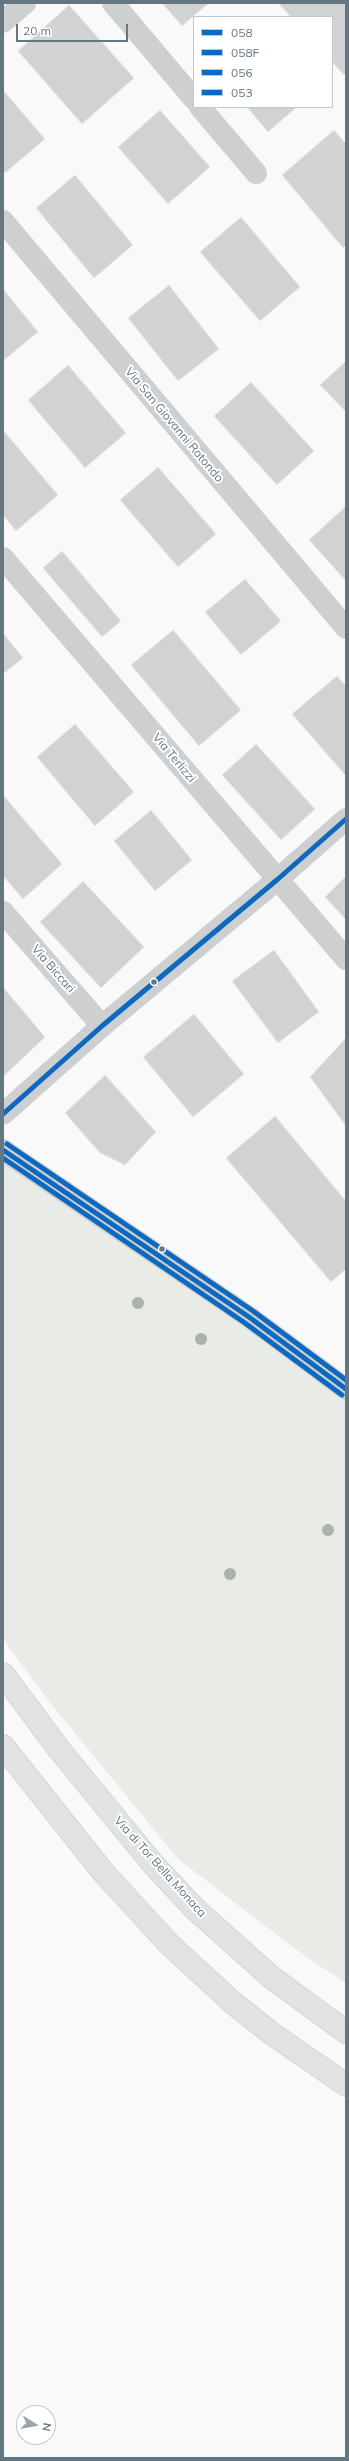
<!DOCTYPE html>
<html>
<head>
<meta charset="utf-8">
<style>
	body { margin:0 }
	#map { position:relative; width:349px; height:2461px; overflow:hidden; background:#f9f9f9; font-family:Mulish,sans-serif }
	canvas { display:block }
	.frame { position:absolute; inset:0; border:4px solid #657683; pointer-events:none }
	.legend { position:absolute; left:193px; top:16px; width:140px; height:92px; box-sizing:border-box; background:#fff; border:1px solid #c1c8cd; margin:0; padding:5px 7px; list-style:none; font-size:12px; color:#657683 }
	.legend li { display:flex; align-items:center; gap:8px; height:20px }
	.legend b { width:20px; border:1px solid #c1c8cd }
	.north { position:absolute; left:16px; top:2405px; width:40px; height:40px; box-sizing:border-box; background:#fff; border:1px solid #c1c8cd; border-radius:50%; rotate:101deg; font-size:11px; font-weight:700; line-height:16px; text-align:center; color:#657683 }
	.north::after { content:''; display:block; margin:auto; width:14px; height:18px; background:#99a4ac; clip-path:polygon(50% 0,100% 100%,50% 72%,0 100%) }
	.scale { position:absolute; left:16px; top:24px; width:112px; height:18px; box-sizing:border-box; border:2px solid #657683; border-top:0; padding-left:5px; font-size:12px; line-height:14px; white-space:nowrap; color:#657683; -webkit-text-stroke:3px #fff; paint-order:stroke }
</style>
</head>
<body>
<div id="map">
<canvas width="349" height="2461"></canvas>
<div class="frame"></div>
<ul class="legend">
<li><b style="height:5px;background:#0c69bf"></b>058</li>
<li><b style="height:5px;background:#0c69bf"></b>058F</li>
<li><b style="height:5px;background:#0c69bf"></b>056</li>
<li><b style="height:5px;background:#0c69bf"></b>053</li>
</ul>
<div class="north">N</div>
<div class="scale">20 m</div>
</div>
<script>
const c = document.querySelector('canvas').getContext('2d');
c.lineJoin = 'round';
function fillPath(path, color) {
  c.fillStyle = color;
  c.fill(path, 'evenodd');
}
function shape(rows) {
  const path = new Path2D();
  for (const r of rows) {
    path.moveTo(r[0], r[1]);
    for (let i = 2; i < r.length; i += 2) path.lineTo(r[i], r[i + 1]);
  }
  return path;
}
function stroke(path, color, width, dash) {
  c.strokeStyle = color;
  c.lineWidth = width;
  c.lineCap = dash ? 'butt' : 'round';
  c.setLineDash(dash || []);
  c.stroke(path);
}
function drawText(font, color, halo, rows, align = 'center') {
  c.font = font + ' Mulish,sans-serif';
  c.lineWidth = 4;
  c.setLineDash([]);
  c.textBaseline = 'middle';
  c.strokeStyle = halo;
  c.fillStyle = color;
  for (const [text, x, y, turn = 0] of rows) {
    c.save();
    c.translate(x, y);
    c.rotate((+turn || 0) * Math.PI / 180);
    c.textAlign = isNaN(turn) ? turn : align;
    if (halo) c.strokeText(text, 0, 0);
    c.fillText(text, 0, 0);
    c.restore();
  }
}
const green = shape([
	[3,1150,346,1389,346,1983,306,1957,178,1859,51,1704,3,1639]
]);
const building = shape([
	[162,3,209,3,182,26,162,3],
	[278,3,344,3,346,6,346,73,344,75,332,62,332,17,291,17,278,3],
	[69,5,134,78,82,124,18,51,69,5],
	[3,90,45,139,5,173,3,170,3,90],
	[247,107,297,107,268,132,247,107],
	[160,110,210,167,168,204,118,147,160,110],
	[334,130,346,144,346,245,343,248,282,175,334,130],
	[75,175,133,245,94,278,36,208,75,175],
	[241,217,300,287,260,321,200,252,241,217],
	[169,285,219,349,178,381,128,318,169,285],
	[3,289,38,332,3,361,3,289],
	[346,361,346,412,320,385,346,361],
	[68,365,126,433,85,468,28,400,68,365],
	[251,382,314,451,277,485,214,416,251,382],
	[3,430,58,495,16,531,3,515,3,430],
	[158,467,216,534,178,567,120,500,158,467],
	[346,506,346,581,309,540,346,506],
	[62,551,121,621,102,637,43,568,62,551],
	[245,579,281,621,241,655,205,612,245,579],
	[173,630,241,710,199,746,131,665,173,630],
	[3,633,23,658,3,674,3,633],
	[337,676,346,686,346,776,292,714,337,676],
	[75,724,134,792,95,826,37,757,75,724],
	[256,744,315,809,281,840,222,775,256,744],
	[3,795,62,864,23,899,3,876,3,795],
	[151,810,192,860,155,891,114,841,151,810],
	[346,876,346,920,325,897,346,876],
	[83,881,144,947,101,988,40,922,83,881],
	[274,950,319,1012,278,1043,232,981,274,950],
	[3,987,45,1037,3,1077,3,987],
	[194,1014,244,1074,193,1117,143,1057,194,1014],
	[345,1039,346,1040,346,1126,310,1077,345,1039],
	[105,1075,156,1132,125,1165,100,1153,65,1113,105,1075],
	[275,1116,346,1201,346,1269,331,1282,226,1158,275,1116]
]);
const minor = shape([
	[113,3,194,99],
	[3,22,25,3],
	[200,107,256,173],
	[3,221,346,628],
	[3,558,346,959],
	[3,912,102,1026],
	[3,1114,102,1026,278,879,346,819]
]);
const tertiary = shape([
	[3,1150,249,1317,346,1389]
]);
const primary = shape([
	[3,1674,58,1748,153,1864,194,1908,271,1977,346,2032],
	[3,1746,103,1872,170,1945,232,2002,271,2033,346,2085]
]);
const bus1 = shape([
	[3,1150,249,1317,346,1389]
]);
const bus2 = shape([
	[3,1158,245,1323,342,1395]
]);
const bus3 = shape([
	[7,1144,253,1311,346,1380]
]);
const bus4 = shape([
	[3,1114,102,1026,278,879,346,819]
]);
const trees = [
	[138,1303],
	[201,1339],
	[328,1530],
	[230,1574]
];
const markers = [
	[154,982,3.5,"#657683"],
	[162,1249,3.5,"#657683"]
];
const streetNames = [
	["Via San Giovanni Rotondo",174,425,50],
	["Via Terlizzi",174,758,50],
	["Via Biccari",53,969,49],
	["Via di Tor Bella Monaca",160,1867,48]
];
fillPath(green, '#e8ebe6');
fillPath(building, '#d0d2d3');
stroke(building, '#e8e8e8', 1);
stroke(primary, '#d5d6d7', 24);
stroke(minor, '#cecfd0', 22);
stroke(tertiary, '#cecfd0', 22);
stroke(primary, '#e1e2e2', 22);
stroke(bus1, '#0c69bf', 5);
stroke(bus2, '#0c69bf', 5);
stroke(bus3, '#0c69bf', 5);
stroke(bus4, '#0c69bf', 5);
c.fillStyle = '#a9b3a7';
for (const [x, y] of trees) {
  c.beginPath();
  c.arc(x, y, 6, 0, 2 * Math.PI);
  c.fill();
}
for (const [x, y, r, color] of markers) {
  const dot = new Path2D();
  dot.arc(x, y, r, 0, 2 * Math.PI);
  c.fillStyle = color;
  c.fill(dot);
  stroke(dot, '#fff', 1.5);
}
drawText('12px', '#657683', '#fff', streetNames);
</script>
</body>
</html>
